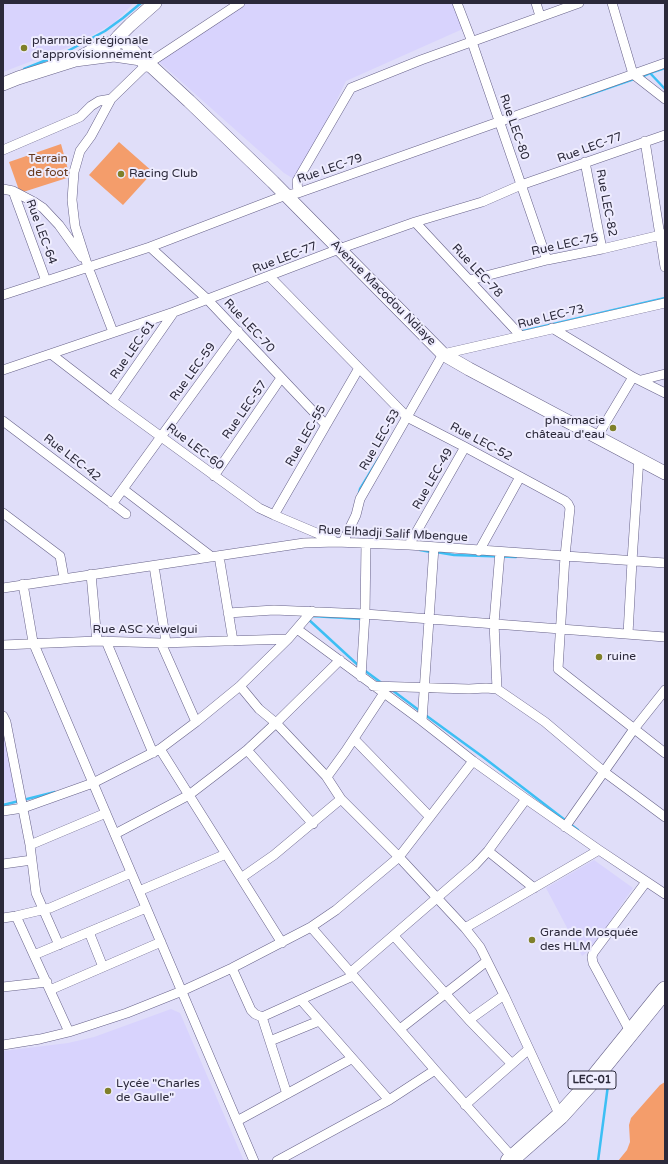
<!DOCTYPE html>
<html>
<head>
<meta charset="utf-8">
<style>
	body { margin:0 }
	#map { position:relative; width:668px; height:1164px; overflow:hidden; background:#e0def9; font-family:"Varela Round",sans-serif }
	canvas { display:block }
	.frame { position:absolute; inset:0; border:4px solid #2b293a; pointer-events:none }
</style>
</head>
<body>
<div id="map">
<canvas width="668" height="1164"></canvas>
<div class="frame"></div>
</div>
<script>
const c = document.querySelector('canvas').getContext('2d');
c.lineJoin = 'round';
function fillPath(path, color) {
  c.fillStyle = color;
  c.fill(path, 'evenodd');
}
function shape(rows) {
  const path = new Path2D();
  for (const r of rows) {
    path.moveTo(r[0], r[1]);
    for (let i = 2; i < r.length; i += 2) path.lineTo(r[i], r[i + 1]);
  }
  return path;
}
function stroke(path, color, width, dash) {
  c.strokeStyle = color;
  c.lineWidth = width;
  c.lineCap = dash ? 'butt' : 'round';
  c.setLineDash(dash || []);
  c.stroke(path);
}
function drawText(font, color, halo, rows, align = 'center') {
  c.font = font + ' "Varela Round",sans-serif';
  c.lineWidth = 4;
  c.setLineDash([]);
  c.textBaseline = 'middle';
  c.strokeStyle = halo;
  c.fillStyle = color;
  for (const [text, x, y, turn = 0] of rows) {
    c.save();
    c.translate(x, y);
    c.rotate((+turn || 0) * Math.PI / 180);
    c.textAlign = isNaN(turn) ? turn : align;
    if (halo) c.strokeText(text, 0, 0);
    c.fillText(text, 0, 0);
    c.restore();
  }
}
const built = shape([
	[3,3,134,3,114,23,74,45,3,72],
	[232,3,455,3,465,28,346,81,297,181,284,173,157,60],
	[3,734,17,800,3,802],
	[594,860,633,888,591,949,582,956,546,888],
	[171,1009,180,1013,244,1161,3,1161,3,1051,68,1043,94,1037]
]);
const green = shape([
	[119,142,153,172,123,205,89,175],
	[61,144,70,177,20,193,9,162],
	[665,1082,665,1161,618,1161,627,1150,630,1142,629,1125,631,1118,660,1085]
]);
const stream = shape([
	[665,68,650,73,665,89],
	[24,69,64,53,105,31,123,18,141,3],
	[641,77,650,73],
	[582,97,634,79],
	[519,332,665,298],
	[359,493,360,489,379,458],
	[420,550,431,552],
	[436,552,454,555,516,557],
	[311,616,363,619],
	[308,619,359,666],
	[364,670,383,684],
	[392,690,420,711],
	[424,714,483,757,578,830],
	[3,805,55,792],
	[598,1161,610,1070]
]);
const street = shape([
	[457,3,472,42,547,260],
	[536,3,540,16],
	[612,3,633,74,665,99],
	[111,99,91,136,80,151,74,172,72,200,75,226,88,267,113,332],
	[645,141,665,267],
	[3,150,80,117,91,106,99,101,111,99,146,65,240,3],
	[585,162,602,249],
	[3,189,13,191,34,202,43,208,59,225,82,257],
	[13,191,46,281],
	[298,193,297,181,351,88,421,60,579,3],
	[415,222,521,336],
	[150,247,207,299,326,425],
	[270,277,407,417,465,447,565,501,568,504,570,508,565,556,558,669,665,753],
	[470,280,547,260,602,249,665,234],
	[3,295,150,247,286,195,298,193,665,63],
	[552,328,633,377,665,393],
	[51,354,112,401,259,508,274,515,333,540],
	[3,370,174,312,339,249,415,222,482,202,521,185,665,135],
	[641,380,665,374],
	[112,401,174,312],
	[3,421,126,514],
	[597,437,633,377],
	[214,476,281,378],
	[123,489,212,557],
	[112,504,238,331],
	[3,513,60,556,64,578],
	[274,515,359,368],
	[343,542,356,515,360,499,443,354,665,303],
	[409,545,465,447],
	[479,551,520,477],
	[219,556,233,641],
	[154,566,166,642],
	[91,574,97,641],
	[23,584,33,642,254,1161],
	[3,588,304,543,336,542,409,545,665,563],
	[228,613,274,610,365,614,665,637],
	[297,629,422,721,473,761,526,799,599,850,665,894],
	[628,634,632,561,639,458],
	[106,641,153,753],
	[161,643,196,722],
	[3,645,97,641,161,643,288,639],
	[361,677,365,614,366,543],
	[240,686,259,709,276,723,326,776,341,799,399,857,465,928,480,947,504,995,560,1116],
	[373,686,469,689,486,688,497,689,545,722,603,771,665,817],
	[497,689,494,623,500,552],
	[3,716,6,722,30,845,36,893,59,945],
	[422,721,434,547],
	[354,739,430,817],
	[160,749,282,943],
	[247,750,313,824],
	[326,776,329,774,345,752,384,693],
	[3,811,23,808,93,783,160,749,196,722,240,686,288,639,312,611],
	[565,827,634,729,665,690],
	[115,834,189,795,219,772,247,750,276,723,340,660],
	[30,845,106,813],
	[488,851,534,888],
	[3,864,32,860],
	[241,878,274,855,341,799],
	[139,891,226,854],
	[16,916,69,1032],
	[3,918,16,916,50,908,131,873],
	[311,927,435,1070,513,1158],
	[465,928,599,850],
	[89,932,103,967],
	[394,936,469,1020,512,1064],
	[34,955,146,908],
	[232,968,251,1010,255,1014,262,1017,287,1094],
	[350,973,475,865,488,851,526,799],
	[3,987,47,982],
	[50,990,161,942],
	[301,1000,389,1100],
	[262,1017,353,976],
	[469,1020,504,995],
	[400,1029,487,961],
	[631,1033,593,963,592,957,593,953,646,882],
	[270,1041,319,1021],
	[3,1045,40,1039,69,1032,127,1013,182,991,232,968,311,927,336,910,399,857,473,761],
	[465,1105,529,1049],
	[237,1121,351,1059],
	[277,1161,389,1100,435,1070]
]);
const secondary = shape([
	[114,47,114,42,119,36,130,25,155,3],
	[75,60,101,46,114,42,125,42,146,65,151,66,189,101,273,182,443,354,469,369,665,473],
	[3,84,18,78,75,60,114,55,141,59]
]);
const highway = shape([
	[509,1161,560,1116,589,1084,665,990]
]);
const markers = [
	[24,48,4,"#7f802a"],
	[121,174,4,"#7f802a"],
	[613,428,4,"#7f802a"],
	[599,657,4,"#7f802a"],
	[532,940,4,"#7f802a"],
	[108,1091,4,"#7f802a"]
];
const shields = [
	[592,1080,48]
];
const shieldNames = [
	["LEC-01",592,1080]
];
const poiNames = [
	["pharmacie régionale",32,41],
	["d'approvisionnement",32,55],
	["Racing Club",129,174],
	["pharmacie",605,421,"right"],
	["château d'eau",605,435,"right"],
	["ruine",607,657],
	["Grande Mosquée",540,933],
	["des HLM",540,947],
	["Lycée \"Charles",116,1084],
	["de Gaulle\"",116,1098]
];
const streetNames = [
	["Rue LEC-80",514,127,71],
	["Rue LEC-77",590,148,-20],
	["Rue LEC-79",330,169,-19],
	["Rue LEC-82",606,203,79],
	["Rue LEC-64",41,232,70],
	["Rue LEC-75",565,245,-12],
	["Rue LEC-77",285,258,-21],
	["Rue LEC-78",477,271,47],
	["Avenue Macodou Ndiaye",383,293,45],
	["Rue LEC-73",551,317,-14],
	["Rue LEC-70",249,326,47],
	["Rue LEC-61",133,350,-55],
	["Rue LEC-59",193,372,-54],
	["Rue LEC-57",245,410,-55],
	["Rue LEC-55",306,436,-60],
	["Rue LEC-53",380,440,-60],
	["Rue LEC-52",481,442,28],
	["Rue LEC-60",195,447,37],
	["Rue LEC-42",72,458,38],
	["Rue LEC-49",433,479,-60],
	["Rue Elhadji Salif Mbengue",393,534,3],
	["Rue ASC Xewelgui",145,630]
];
const parkNames = [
	["Terrain",48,159],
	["de foot",48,173]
];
fillPath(built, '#d8d3fd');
fillPath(green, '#f49d6b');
stroke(stream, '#3dbff4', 2.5);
stroke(street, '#676289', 10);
stroke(secondary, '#676289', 14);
stroke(highway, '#676289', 18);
stroke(street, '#fff', 9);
stroke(secondary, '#fff', 13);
stroke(highway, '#fff', 17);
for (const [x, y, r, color] of markers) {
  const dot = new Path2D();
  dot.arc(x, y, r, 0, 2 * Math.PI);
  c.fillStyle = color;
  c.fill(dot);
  stroke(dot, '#eeecfe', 1.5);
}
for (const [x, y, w] of shields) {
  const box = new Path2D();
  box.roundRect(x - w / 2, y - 9, w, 18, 3);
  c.fillStyle = '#eeecfe';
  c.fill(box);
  stroke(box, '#2b293a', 1);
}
drawText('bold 11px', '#2b293a', null, shieldNames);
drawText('12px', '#2b293a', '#eeecfe', poiNames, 'left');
drawText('12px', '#2b293a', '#eeecfe', streetNames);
drawText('12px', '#67381c', '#eeecfe', parkNames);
</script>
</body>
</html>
